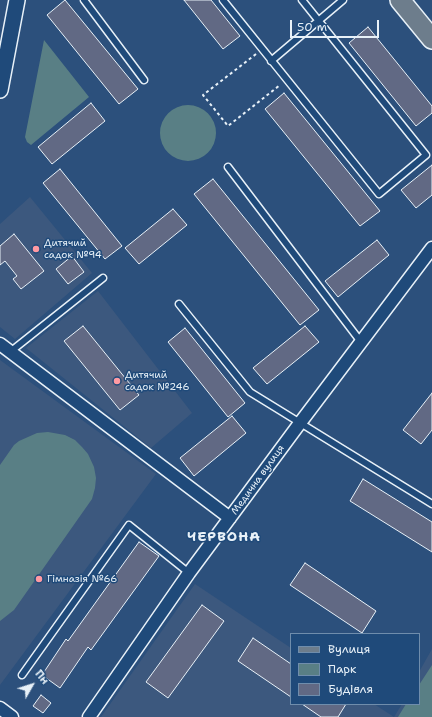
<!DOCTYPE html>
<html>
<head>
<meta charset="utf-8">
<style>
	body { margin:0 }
	#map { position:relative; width:432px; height:717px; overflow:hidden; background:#2c507c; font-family:"Shantell Sans",sans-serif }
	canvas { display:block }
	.legend { position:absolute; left:290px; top:633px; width:130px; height:72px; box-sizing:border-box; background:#1f4a7a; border:1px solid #6f8dac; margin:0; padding:5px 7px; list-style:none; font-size:12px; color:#e8f1f8 }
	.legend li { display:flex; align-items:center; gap:8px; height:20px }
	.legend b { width:20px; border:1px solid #6f8dac }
	.north { position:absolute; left:12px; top:665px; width:40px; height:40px; -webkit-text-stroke:3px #1f4a7a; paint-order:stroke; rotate:51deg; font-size:11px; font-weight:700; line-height:16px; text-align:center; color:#e8f1f8 }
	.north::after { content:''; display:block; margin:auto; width:14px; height:18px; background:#e8f1f8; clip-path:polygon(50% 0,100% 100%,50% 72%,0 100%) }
	.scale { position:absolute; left:290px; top:20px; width:89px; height:18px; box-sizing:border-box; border:2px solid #e8f1f8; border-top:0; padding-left:5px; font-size:12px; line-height:14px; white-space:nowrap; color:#e8f1f8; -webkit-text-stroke:3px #1f4a7a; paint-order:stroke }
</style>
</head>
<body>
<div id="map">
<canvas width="432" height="717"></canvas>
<ul class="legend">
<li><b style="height:5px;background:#6d7d8c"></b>Вулиця</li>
<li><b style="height:11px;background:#597f85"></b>Парк</li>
<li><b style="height:11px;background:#616984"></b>Будівля</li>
</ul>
<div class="north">Пн</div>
<div class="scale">50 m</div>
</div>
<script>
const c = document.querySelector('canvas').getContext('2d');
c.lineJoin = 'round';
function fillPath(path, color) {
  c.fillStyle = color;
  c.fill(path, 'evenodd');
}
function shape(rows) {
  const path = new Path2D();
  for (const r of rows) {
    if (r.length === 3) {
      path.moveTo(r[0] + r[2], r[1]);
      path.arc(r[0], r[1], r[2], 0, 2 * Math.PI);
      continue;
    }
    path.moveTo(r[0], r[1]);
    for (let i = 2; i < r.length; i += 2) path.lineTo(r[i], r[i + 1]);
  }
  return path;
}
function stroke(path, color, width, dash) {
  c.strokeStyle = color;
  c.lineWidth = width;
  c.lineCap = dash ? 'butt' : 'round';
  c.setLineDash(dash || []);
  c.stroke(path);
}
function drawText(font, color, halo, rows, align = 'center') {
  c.font = font + ' "Shantell Sans",sans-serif';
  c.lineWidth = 3;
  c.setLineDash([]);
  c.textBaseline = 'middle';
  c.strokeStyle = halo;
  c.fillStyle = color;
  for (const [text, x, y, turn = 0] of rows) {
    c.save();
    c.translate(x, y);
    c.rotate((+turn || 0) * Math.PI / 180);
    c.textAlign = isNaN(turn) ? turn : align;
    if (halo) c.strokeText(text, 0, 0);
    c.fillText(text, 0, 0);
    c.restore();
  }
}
const built = shape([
	[30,197,92,273,15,339,0,327,0,224],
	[98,291,192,413,151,448,26,348],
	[0,360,156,474,0,685],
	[195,584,291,648,291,704,374,704,394,717,101,717],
	[432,649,432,717,394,717,402,704,419,704,419,672]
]);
const green = shape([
	[44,40,89,97,31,145,27,142,25,137],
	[188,133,28],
	[48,432,65,435,75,440,82,447,88,454,94,467,96,478,95,488,92,499,14,610,0,621,0,465,14,445,19,441,37,433],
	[432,665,432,717,398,717,406,704,419,704,419,685]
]);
const building = shape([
	[65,0,138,89,119,104,47,15,65,0],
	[184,0,211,0,240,36,223,49,184,0],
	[368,27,432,106,432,113,416,126,349,43,368,27],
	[284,93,380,211,360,226,265,109,284,93],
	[91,103,105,121,52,164,38,147,91,103],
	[432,165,432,195,416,208,401,190,432,165],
	[60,169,122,246,105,259,43,183,60,169],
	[213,179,319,310,300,325,194,194,213,179],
	[173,209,187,225,139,264,125,248,173,209],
	[14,234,44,271,21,289,13,279,17,276,5,261,0,265,0,246,14,234],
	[377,240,389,255,338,297,325,281,377,240],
	[72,256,84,272,68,284,56,269,72,256],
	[83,326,139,395,120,410,64,341,83,326],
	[305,326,319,342,267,384,253,368,305,326],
	[185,328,245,403,228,417,168,342,185,328],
	[432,393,432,430,421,444,403,430,432,393],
	[232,416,246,433,194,476,180,458,232,416],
	[363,479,432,522,432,552,350,501,363,479],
	[139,542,159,556,91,650,88,647,60,688,42,675,66,639,68,641,139,542],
	[305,563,376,611,362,633,290,585,305,563],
	[202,605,224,621,168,698,146,682,202,605],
	[253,638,291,664,291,697,238,661,253,638],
	[41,695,51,703,43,713,33,706,41,695],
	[302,704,346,704,338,717,321,717,302,704]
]);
const path = shape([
	[256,54,203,95,228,126,280,85]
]);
const service = shape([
	[84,0,144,80],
	[223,0,379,194,426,155,302,0],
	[271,61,343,0],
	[228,167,361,342],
	[179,304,250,392,432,504],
	[10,352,103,278],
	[22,675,129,525,189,573]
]);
const minor = shape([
	[0,344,230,518],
	[0,708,12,717],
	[89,717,189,573,300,423,432,248]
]);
const tertiary = shape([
	[0,90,17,0]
]);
const primary = shape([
	[400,0,432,39]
]);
const markers = [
	[36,249,4,"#ff9aa2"],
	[117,381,4,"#ff9aa2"],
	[39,579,4,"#ff9aa2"]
];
const poiNames = [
	["Дитячий",44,243],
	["садок №94",44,255],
	["Дитячий",125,375],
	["садок №246",125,387],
	["Гімназія №66",47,579]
];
const streetNames = [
	["Медична вулиця",258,480,-54]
];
const districtNames = [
	["ЧЕРВОНА",224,537]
];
fillPath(built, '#3c587e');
fillPath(green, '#597f85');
fillPath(building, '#616984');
stroke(building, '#e8f1f8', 1);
stroke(service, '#e8f1f8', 9);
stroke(minor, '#e8f1f8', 15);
stroke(tertiary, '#e8f1f8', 18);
stroke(primary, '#e8f1f8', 22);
stroke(path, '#e8f1f8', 2, [3, 3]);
stroke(service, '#1f4a7a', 6);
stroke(minor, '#1f4a7a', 12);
stroke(tertiary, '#1f4a7a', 15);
stroke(primary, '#6d7d8c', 19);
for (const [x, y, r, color] of markers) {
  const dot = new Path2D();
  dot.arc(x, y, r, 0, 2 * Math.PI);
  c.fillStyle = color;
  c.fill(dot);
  stroke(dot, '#1f4a7a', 1.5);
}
drawText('10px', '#e8f1f8', '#1f4a7a', poiNames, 'left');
drawText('10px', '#e8f1f8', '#1f4a7a', streetNames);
c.letterSpacing = '1px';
drawText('bold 14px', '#e8f1f8', '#1f4a7a', districtNames);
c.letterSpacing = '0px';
</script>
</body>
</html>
